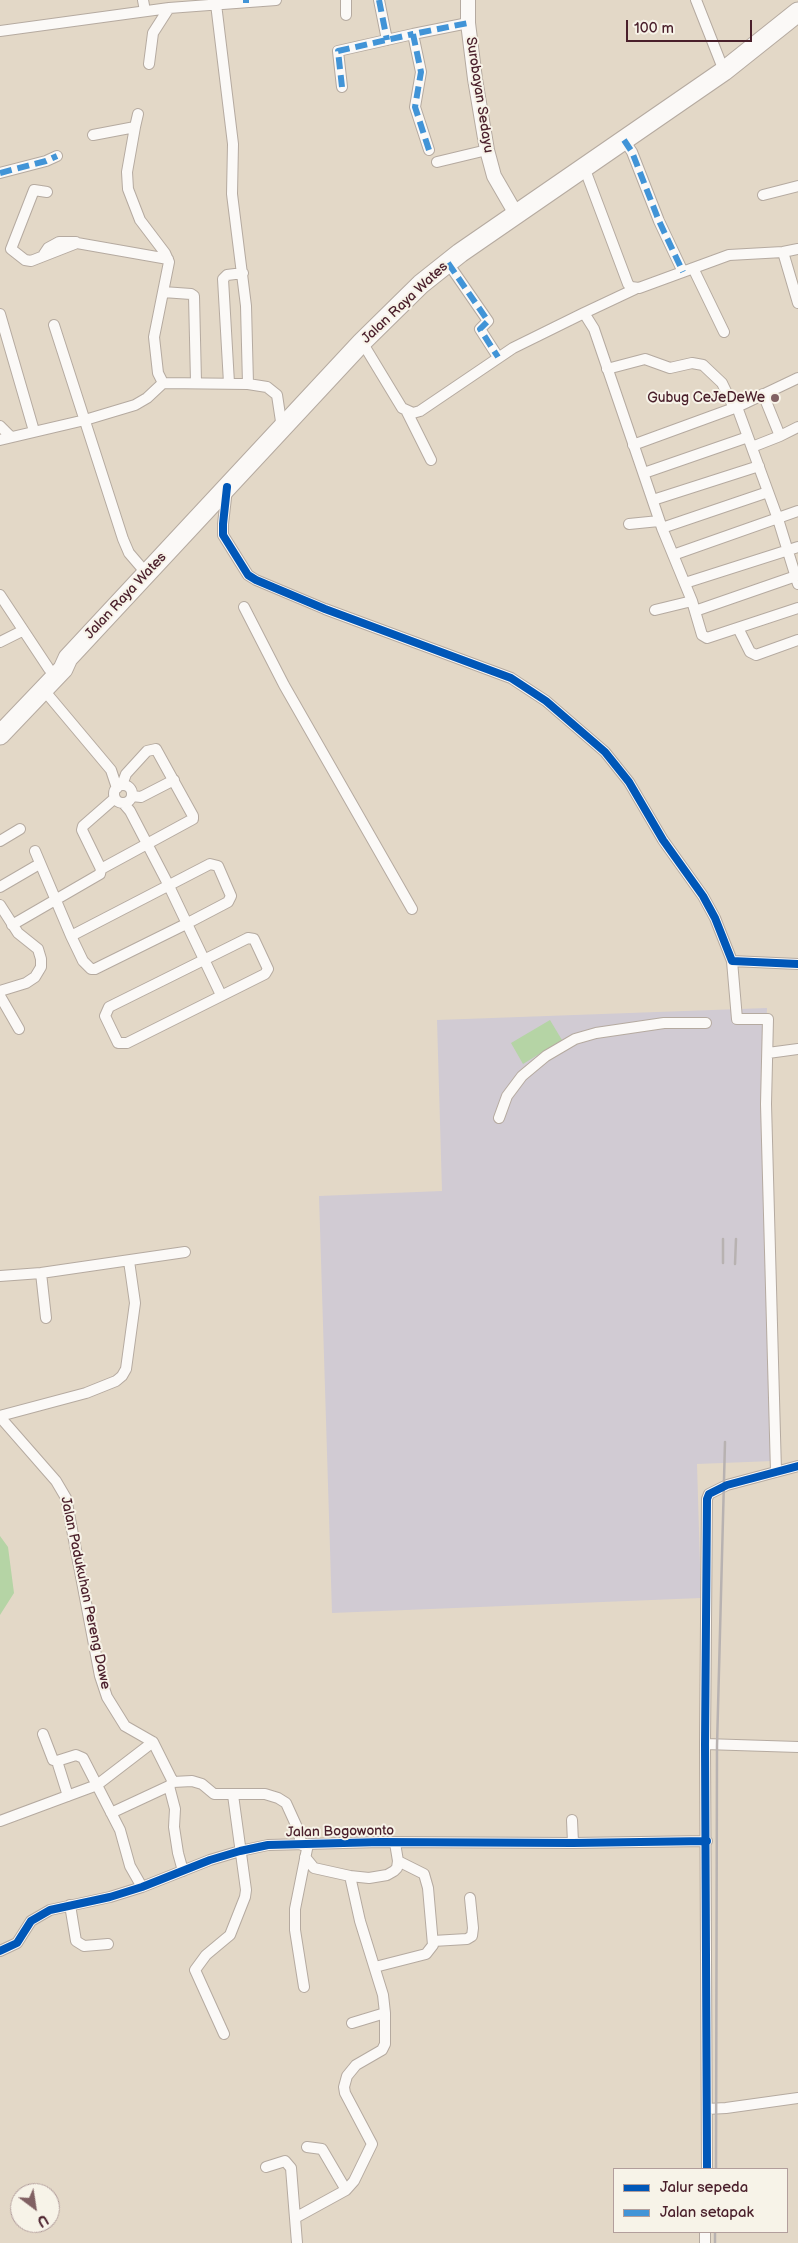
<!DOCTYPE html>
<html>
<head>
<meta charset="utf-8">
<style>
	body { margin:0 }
	#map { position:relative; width:798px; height:2243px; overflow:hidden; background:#e3d8c7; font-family:"Balsamiq Sans",sans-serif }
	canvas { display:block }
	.legend { position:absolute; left:613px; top:2168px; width:175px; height:65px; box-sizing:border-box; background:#f7f3e8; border:1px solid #b29e9c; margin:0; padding:6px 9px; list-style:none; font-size:15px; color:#4a1f2b }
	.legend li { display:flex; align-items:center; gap:10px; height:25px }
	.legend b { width:25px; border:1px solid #b29e9c }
	.north { position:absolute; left:10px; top:2183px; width:50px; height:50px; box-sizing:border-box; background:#f7f3e8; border:1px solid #b29e9c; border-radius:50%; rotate:149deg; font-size:14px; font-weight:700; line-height:20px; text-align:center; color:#4a1f2b }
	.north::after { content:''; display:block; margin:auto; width:18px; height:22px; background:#806062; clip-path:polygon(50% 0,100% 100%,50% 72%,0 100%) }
	.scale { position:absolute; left:626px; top:20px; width:126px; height:22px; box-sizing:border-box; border:2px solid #4a1f2b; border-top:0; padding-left:6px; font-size:15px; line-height:18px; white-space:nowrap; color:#4a1f2b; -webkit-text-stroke:4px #f7f3e8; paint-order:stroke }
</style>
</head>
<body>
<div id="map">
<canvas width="798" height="2243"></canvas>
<ul class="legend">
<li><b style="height:6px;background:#0057b8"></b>Jalur sepeda</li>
<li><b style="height:6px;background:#4194d7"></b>Jalan setapak</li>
</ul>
<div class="north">U</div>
<div class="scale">100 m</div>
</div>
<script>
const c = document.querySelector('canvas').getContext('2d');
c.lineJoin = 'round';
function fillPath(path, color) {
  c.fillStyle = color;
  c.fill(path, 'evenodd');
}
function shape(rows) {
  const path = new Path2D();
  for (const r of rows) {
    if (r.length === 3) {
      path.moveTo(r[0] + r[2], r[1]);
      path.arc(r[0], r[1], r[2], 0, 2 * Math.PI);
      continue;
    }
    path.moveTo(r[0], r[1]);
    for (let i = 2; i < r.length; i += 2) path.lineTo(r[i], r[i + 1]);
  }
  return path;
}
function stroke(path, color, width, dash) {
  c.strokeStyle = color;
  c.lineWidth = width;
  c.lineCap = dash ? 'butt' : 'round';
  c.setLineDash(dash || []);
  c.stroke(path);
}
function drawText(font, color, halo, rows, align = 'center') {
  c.font = font + ' "Balsamiq Sans",sans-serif';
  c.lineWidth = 4;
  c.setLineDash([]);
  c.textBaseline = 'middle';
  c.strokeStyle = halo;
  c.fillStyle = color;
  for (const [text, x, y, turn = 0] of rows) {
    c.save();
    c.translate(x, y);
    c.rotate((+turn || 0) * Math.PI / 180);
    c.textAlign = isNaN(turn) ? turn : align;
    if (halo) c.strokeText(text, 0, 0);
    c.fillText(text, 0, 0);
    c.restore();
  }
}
const industrial = shape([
	[767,1008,762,1151,773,1461,697,1464,701,1598,332,1613,319,1196,442,1191,437,1020]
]);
const green = shape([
	[550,1020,562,1040,523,1064,511,1043],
	[0,1536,8,1547,14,1593,0,1615]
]);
const street = shape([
	[143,0,145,11],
	[346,0,346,15],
	[379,0,387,40],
	[696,0,724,71],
	[216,4,233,144,232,194,246,306,248,384],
	[0,31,169,8,276,0],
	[149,64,153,33,169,8],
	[342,87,338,51,413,34],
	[135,127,138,114],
	[93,135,135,127,127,172,128,189,140,220,165,253,169,262,154,337,158,373,163,383],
	[624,140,632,152,659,221,683,272],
	[429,150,415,107,421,72,413,34,468,23],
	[437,162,487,150],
	[584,167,628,284,631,287,639,288,729,255,783,252,798,249],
	[0,173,46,161,57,156],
	[47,192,34,190,11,249,25,260,31,261,77,243,168,259],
	[763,195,798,186],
	[783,252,798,303],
	[44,254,48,248,59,242,76,242],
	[448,263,488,321,480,329,498,357],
	[693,268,724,332],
	[163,292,191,294,194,296,196,382],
	[584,313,635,289],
	[0,314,34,431],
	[54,325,123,539,129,553,147,574],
	[362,342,402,408,413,413,420,411,513,348,584,313,594,329,662,528,692,601,702,635,707,638,798,608],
	[607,369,645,359,670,368,692,363,703,365,722,383,734,408],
	[229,383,223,279,227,275,243,273],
	[763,394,780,436,798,427],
	[737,407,778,519,798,584],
	[407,412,431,460],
	[0,426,11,437],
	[0,440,85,420,135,405,147,398,163,383,248,384,267,387,277,395,282,428],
	[633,445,737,407,798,378],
	[752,447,780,436],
	[644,473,748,437],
	[227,489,223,524,223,535,248,575,256,580,325,609,511,678,546,701,605,752,629,782,663,840,703,896,715,918,732,961,798,964],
	[653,500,759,466],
	[629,524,659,521],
	[662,528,768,492],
	[673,555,798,511],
	[685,583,798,547],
	[0,595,49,669],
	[244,607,284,685,412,909],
	[655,610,692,601],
	[695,611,796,576],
	[738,628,750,652,756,655,798,640],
	[0,642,22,631],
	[43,689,111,770,117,788],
	[123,794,9],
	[132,796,141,797,174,780],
	[124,804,130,811,168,884,221,995],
	[0,841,20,829],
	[35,851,71,936,83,961,91,969,95,969,186,924,228,902,231,896,218,866,210,864,71,936],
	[101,869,193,819,193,816,156,749,147,751,126,774,122,785],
	[0,887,36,866],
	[0,905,18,933,38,949,41,959,41,967,35,977,26,983,0,991],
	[12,925,100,874,101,869,82,830,83,826,115,798],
	[248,938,254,939,268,969,265,974,127,1043,118,1043,105,1016,109,1007,248,938],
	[732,961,737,1019,768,1019,766,1104,776,1472],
	[0,996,19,1029],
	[768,1053,798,1049],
	[499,1118,507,1096,522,1076,546,1056,575,1039,596,1033,664,1023,706,1023],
	[41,1273,46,1318],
	[0,1276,41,1273,185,1252],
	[0,1416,86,1393,116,1381,122,1376,126,1369,135,1303,129,1261],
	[0,1417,56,1481,66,1498,100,1676,107,1697,125,1726,153,1742,173,1782,192,1781,202,1784,214,1794,265,1794,278,1798,286,1803,296,1825,302,1845],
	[43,1734,53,1760,57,1761,76,1755,83,1758,120,1830,130,1866,142,1887],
	[705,1744,798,1747],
	[57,1761,68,1796],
	[169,1786,175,1809,174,1827,178,1853,183,1871],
	[111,1813,169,1786,173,1782],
	[572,1820,573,1843],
	[0,1821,97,1785,153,1742],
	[305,1857,314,1868,350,1876],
	[70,1905,76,1941,84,1946,108,1944],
	[433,1941,467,1939,472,1936,473,1928,470,1898],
	[0,1951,17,1943,31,1921,50,1910,110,1897,142,1887,210,1860,240,1851,268,1845,381,1842,573,1843,707,1841],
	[375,1967,426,1954,433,1945,428,1888,424,1874,398,1861],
	[304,1987,295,1930,295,1909,308,1844],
	[352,2023,385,2013],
	[224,2034,195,1970,206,1955,230,1935,245,1897,246,1890,233,1795],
	[707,2109,726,2108,798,2098],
	[307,2147,322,2149,346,2190],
	[266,2167,285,2161,291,2168,297,2243],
	[707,2169,705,1744,707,1499,709,1494,727,1485,798,1466],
	[295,2218,346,2190,354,2181,372,2144,345,2093,344,2087,347,2076,356,2065,382,2050,385,2044,385,2013,383,1995,360,1921,350,1876,369,1878,387,1875,394,1871,397,1868,398,1861,395,1843],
	[705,2243,705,2232]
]);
const secondary = shape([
	[468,0,468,23,475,79,487,150,494,176,516,214]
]);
const highway = shape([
	[0,735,63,669,68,658,362,342,421,284,460,253,724,71,798,12]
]);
const rail = shape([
	[723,1263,723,1239],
	[735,1264,736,1239],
	[716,2169,717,1746,725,1442],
	[715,2243,715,2232]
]);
const quiet = shape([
	[246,0,246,3],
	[379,0,387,40],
	[342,87,338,51,413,34],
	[624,140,632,152,659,221,683,272],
	[429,150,415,107,421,72,413,34,468,23],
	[0,173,46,161,57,156],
	[448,263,488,321,480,329,498,357]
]);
const cycleway = shape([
	[227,487,223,524,223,535,248,575,256,580,325,609,511,678,546,701,605,752,629,782,663,840,703,896,715,918,732,961,798,964],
	[0,1951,17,1943,31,1921,50,1910,110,1897,142,1887,210,1860,240,1851,268,1845,381,1842,573,1843,707,1841],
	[707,2169,705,1744,707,1499,709,1494,727,1485,798,1466]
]);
const markers = [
	[775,398,5,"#806062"]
];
const streetNames = [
	["Surobayan Sedayu",479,95,81],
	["Jalan Raya Wates",405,303,-43],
	["Jalan Raya Wates",126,596,-47],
	["Jalan Padukuhan Pereng Dawe",85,1593,78],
	["Jalan Bogowonto",340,1832,-1]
];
const poiNames = [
	["Gubug CeJeDeWe",765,398]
];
fillPath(industrial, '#d1cbd3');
fillPath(green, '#b5d4a5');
stroke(street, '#b5aaa0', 12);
stroke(secondary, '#b5aaa0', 16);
stroke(highway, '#b5aaa0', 21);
stroke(street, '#fbf9f7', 10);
stroke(secondary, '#fbf9f7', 14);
stroke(highway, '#fbf9f7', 19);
stroke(rail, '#b8b2b1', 2.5);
stroke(quiet, '#4194d7', 6, [12, 6]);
stroke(cycleway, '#0057b8', 8);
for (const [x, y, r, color] of markers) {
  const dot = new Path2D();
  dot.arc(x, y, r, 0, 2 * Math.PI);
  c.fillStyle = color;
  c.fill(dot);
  stroke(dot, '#f7f3e8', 2);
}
drawText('14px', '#4a1f2b', '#f7f3e8', streetNames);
drawText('14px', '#4a1f2b', '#f7f3e8', poiNames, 'right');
</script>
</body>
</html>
